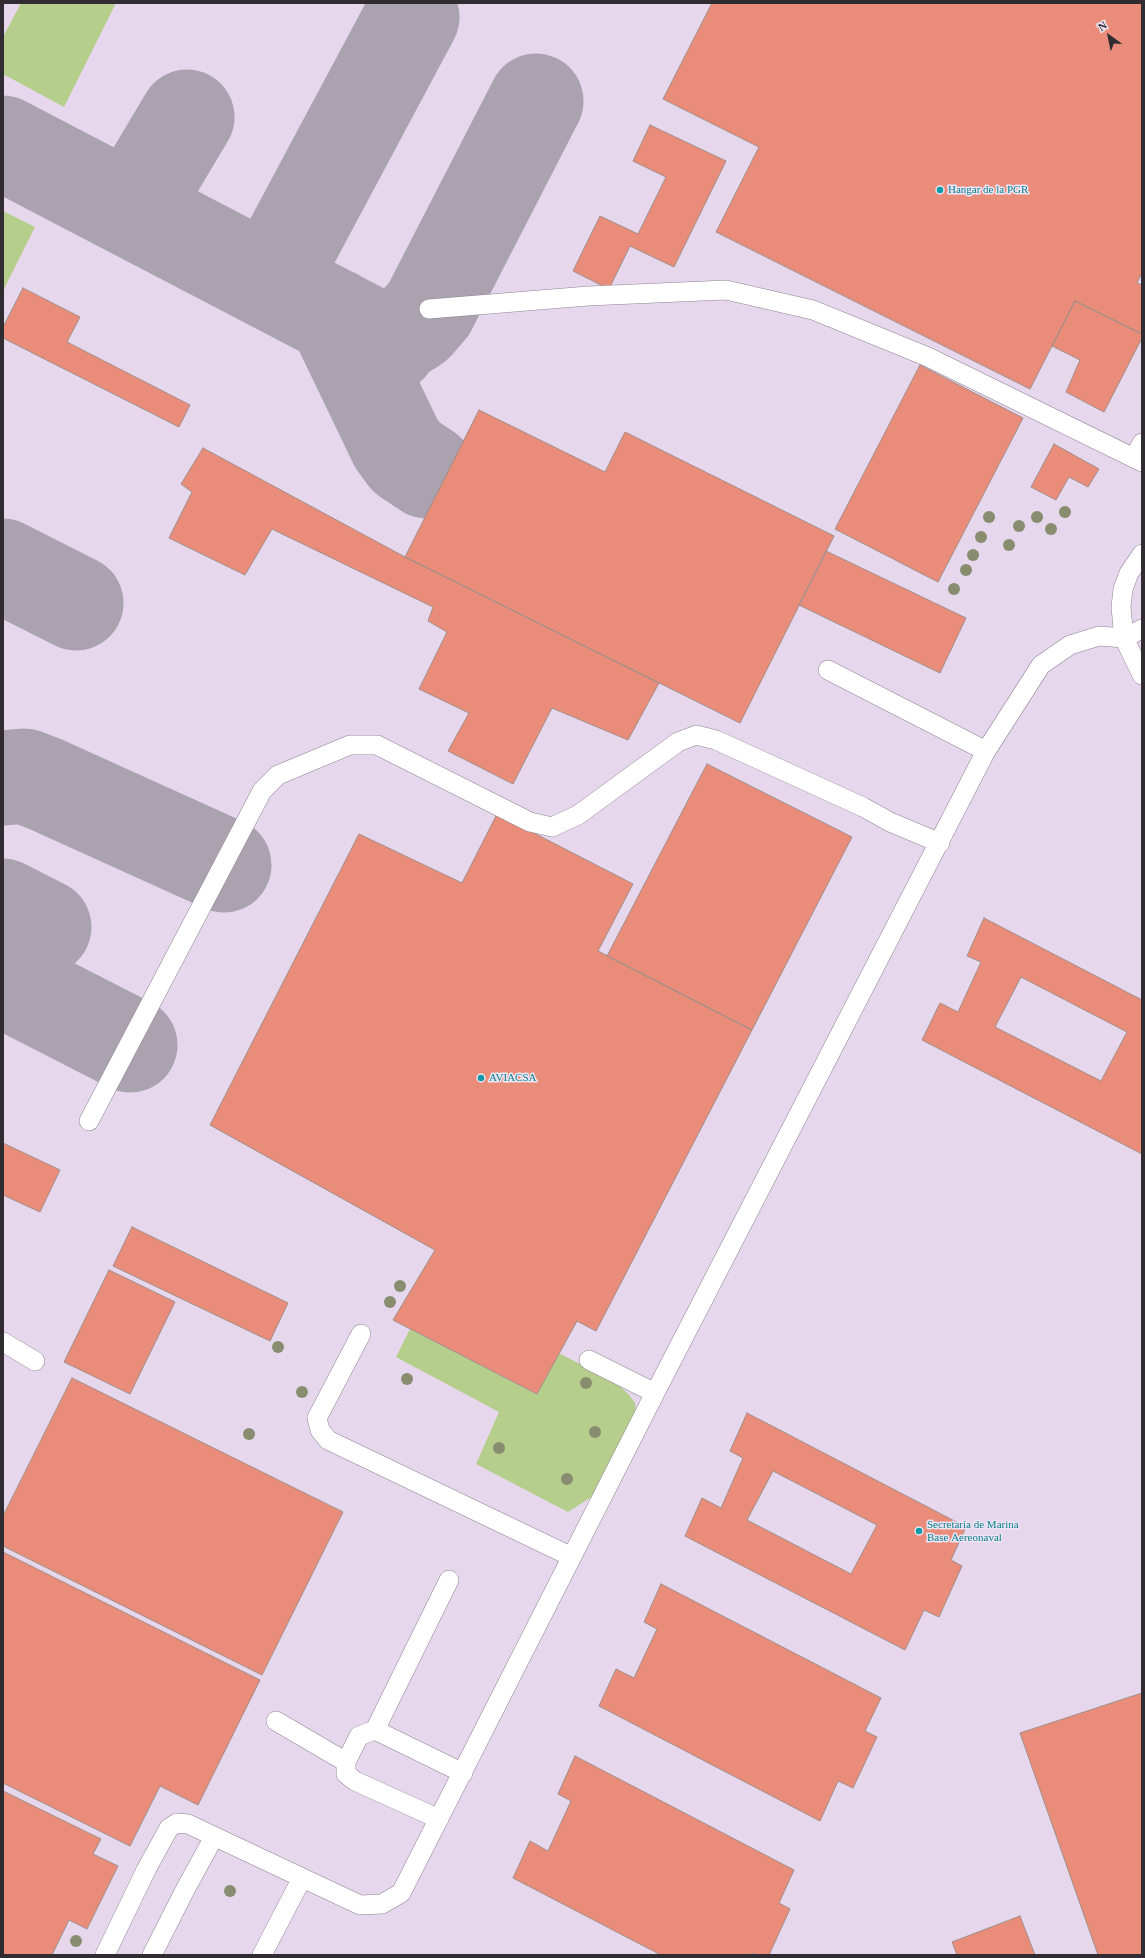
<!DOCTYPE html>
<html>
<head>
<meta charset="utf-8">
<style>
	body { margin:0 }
	#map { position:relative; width:1145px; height:1958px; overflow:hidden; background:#eee3f2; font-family:Georgia,serif }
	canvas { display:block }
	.frame { position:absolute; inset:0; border:4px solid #302c32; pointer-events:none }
	.north { position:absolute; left:1089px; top:16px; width:40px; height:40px; -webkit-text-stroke:3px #eee3f2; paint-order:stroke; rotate:327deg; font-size:11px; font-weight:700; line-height:16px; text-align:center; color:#302c32 }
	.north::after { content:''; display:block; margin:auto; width:14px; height:18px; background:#302c32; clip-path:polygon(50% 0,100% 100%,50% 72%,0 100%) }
</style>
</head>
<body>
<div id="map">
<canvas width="1145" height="1958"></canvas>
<div class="frame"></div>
<div class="north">N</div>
</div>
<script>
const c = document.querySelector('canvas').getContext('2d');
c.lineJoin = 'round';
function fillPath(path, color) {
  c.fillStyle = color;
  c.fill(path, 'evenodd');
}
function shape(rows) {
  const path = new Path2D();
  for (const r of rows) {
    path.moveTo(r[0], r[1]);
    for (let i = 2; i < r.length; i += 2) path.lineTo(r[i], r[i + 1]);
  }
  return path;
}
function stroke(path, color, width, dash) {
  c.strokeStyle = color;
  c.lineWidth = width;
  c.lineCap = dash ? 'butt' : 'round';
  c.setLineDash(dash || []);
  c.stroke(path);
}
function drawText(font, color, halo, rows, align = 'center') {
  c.font = font + ' Georgia,serif';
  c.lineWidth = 3;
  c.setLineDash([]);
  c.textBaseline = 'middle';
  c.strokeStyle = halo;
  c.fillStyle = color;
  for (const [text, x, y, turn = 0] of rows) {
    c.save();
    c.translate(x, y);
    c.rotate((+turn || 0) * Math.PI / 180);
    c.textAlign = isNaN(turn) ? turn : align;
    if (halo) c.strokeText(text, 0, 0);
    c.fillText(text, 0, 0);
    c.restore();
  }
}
const built = shape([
	[3,3,1142,3,1142,1955,3,1955]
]);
const green = shape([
	[21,3,116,3,64,107,3,74,3,37],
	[3,211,35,227,3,291],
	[410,1329,536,1394,559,1353,619,1385,629,1395,635,1403,636,1412,596,1494,568,1512,476,1464,499,1412,396,1357]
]);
const taxiway = shape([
	[3,143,390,345],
	[103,194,123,197,135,193,147,184,187,117],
	[243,267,256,269,266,267,287,251,412,17],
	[335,316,396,443,406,457,427,471],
	[376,338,397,336,416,324,429,309,536,101],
	[3,566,76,603],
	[3,778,24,776,45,784,224,865],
	[3,906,44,927],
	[3,980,130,1045]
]);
const building = shape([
	[712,3,1142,3,1142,273,1137,283,1142,285,1142,334,1075,301,1030,389,716,232,759,147,663,99,712,3],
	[650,125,726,161,674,267,630,246,609,289,573,271,600,216,638,234,666,177,633,161,650,125],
	[23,288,80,317,67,342,190,405,179,427,3,338,3,327,23,288],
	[1075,301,1142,334,1142,338,1104,412,1066,392,1080,360,1052,346,1075,301],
	[920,365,1023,418,938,582,835,529,920,365],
	[479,410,605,472,625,432,834,536,740,723,405,557,479,410],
	[1054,444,1099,469,1088,487,1069,477,1056,500,1031,487,1054,444],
	[203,448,405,557,659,683,628,740,552,708,513,784,448,751,469,713,419,689,447,632,428,621,433,607,272,529,245,575,169,538,192,492,181,484,203,448],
	[826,551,966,618,940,673,799,605,826,551],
	[707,764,852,837,752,1030,607,956,707,764],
	[497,814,633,884,598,951,752,1030,596,1331,577,1321,537,1394,393,1320,435,1250,210,1125,359,834,462,883,497,814],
	[984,918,1142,1000,1142,1154,922,1040,940,1003,958,1012,981,962,967,956,984,918],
	[1021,977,1127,1032,1101,1081,995,1027,1021,977],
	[3,1143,60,1170,40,1212,3,1195,3,1143],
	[132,1227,288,1303,270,1341,113,1266,132,1227],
	[109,1270,175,1302,130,1394,64,1362,109,1270],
	[72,1378,343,1512,262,1675,3,1546,3,1516,72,1378],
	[747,1413,966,1527,951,1560,962,1566,939,1617,924,1610,905,1650,685,1536,702,1498,721,1508,743,1458,730,1451,747,1413],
	[773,1471,877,1525,851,1574,747,1520,773,1471],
	[3,1552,260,1680,198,1805,160,1786,130,1846,3,1783,3,1552],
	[661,1584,881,1698,865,1731,877,1737,853,1788,838,1781,820,1821,599,1706,616,1669,634,1678,657,1629,644,1622,661,1584],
	[1142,1693,1142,1955,1098,1955,1020,1733,1142,1693],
	[575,1756,794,1870,779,1903,790,1909,769,1955,757,1955,752,1953,751,1955,661,1955,513,1878,530,1841,548,1851,571,1801,558,1794,575,1756],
	[3,1791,101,1839,93,1854,118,1866,87,1929,69,1920,52,1955,3,1955,3,1791],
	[1020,1916,1035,1955,957,1955,952,1942,1020,1916]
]);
const lane = shape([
	[429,309,588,296,726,290,813,310,928,357,1142,462],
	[1134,458,1142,443],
	[1142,554,1129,573,1123,589,1121,607,1124,638,1142,675],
	[828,670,986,751],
	[89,1121,262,791,278,775,350,745,377,745,530,822,552,827,578,815,678,742,696,735,716,740,863,807,890,822,940,843],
	[361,1334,317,1418,320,1430,328,1440,572,1557],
	[3,1342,35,1361],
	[589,1360,655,1393],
	[276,1721,346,1762],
	[375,1730,449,1580],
	[439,1819,355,1781,346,1774,346,1762,359,1736,375,1730,463,1773],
	[105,1955,146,1870,169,1828,177,1823,188,1824,360,1905,382,1904,401,1893,655,1393,986,751,1041,665,1070,645,1099,636,1124,638,1142,629],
	[152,1955,186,1888,214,1837],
	[262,1955,302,1878]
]);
const trees = [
	[1065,512],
	[989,517],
	[1037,517],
	[1019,526],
	[1051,529],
	[981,537],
	[1009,545],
	[973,555],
	[966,570],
	[954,589],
	[400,1286],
	[390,1302],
	[278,1347],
	[407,1379],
	[586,1383],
	[302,1392],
	[595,1432],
	[249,1434],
	[499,1448],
	[567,1479],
	[230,1891],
	[76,1941]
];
const markers = [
	[940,190,4,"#0f9aa8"],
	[481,1078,4,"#0f9aa8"],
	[919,1531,4,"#0f9aa8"]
];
const cultureNames = [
	["Hangar de la PGR",948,190],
	["AVIACSA",489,1078],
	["Secretaría de Marina",927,1525],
	["Base Aereonaval",927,1538]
];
fillPath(built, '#e6d7ec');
fillPath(green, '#b6ce8b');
stroke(taxiway, '#aaa2ae', 95);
fillPath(building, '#e98d7a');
stroke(building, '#a18e89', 1);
stroke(lane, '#8f8492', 20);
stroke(lane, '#fff', 19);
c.fillStyle = '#888d70';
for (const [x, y] of trees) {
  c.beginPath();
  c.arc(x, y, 6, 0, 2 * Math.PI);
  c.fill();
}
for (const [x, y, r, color] of markers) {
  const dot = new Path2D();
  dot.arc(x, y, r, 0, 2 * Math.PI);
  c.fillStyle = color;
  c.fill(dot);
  stroke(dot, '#eee3f2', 1.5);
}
drawText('11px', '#0d838f', '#eee3f2', cultureNames, 'left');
</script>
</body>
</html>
